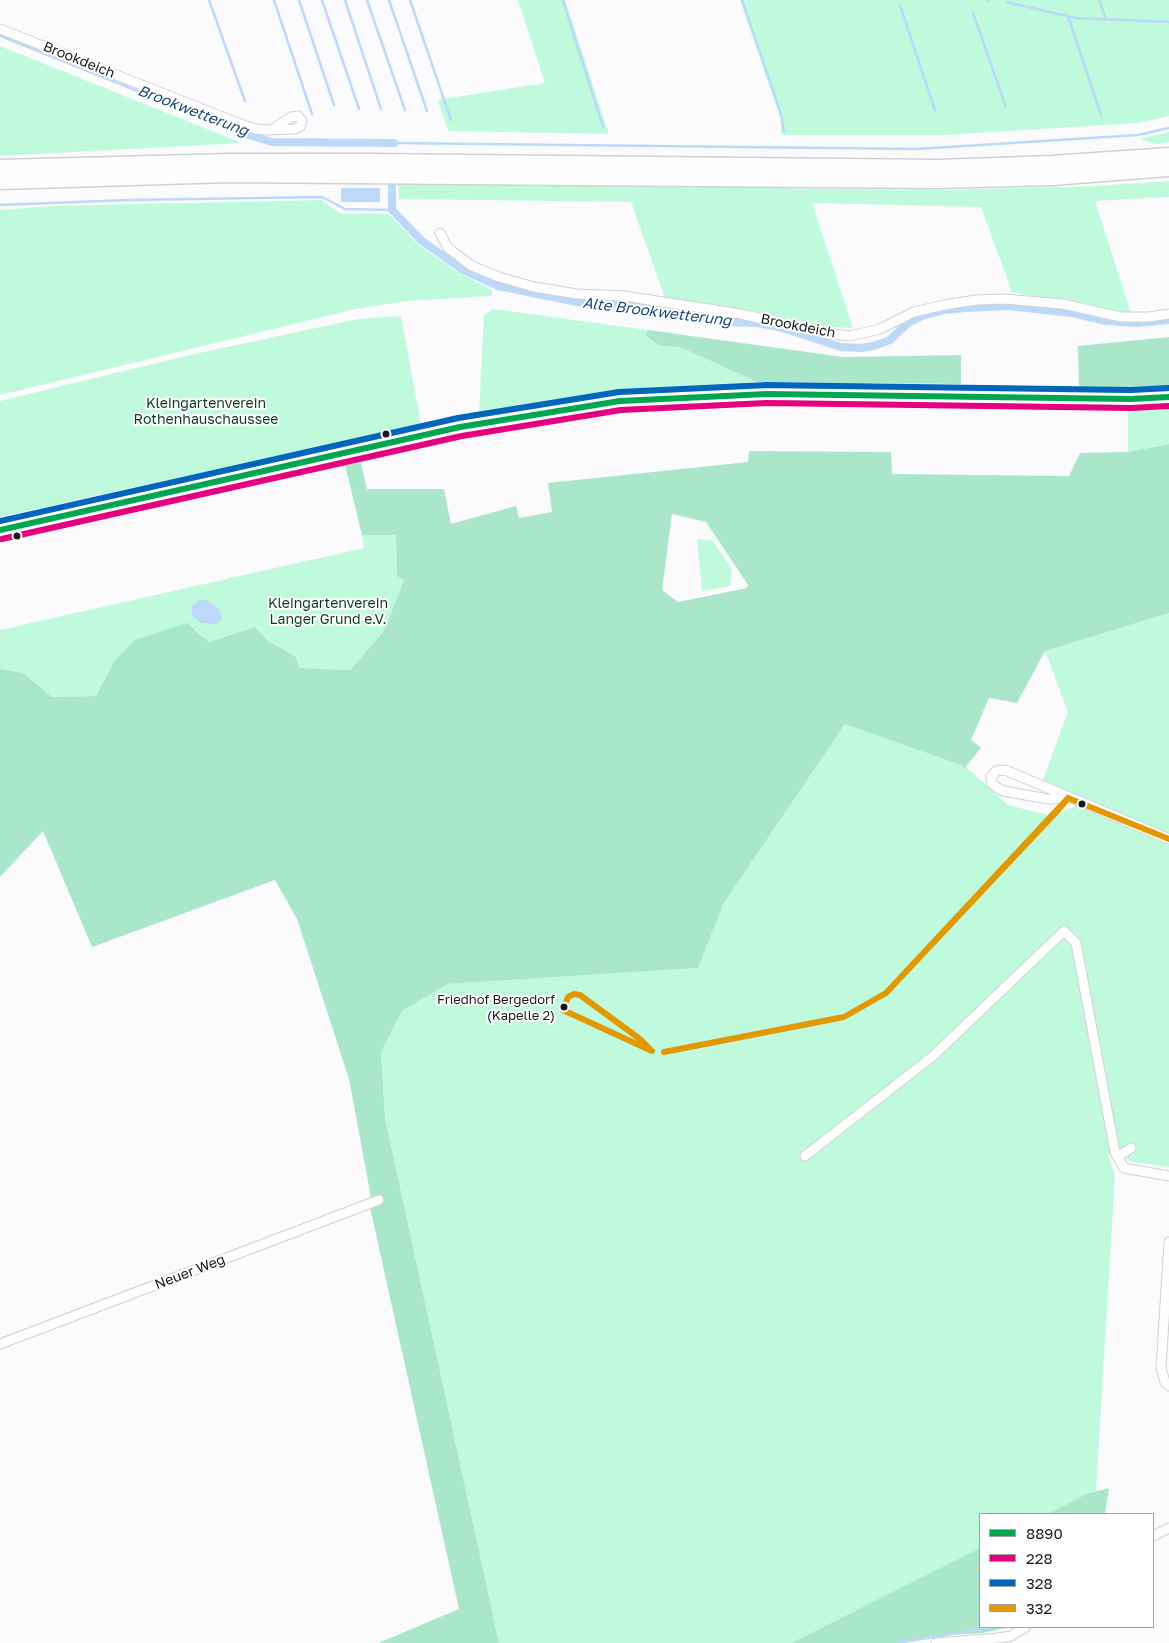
<!DOCTYPE html>
<html>
<head>
<meta charset="utf-8">
<style>
	body { margin:0 }
	#map { position:relative; width:1169px; height:1643px; overflow:hidden; background:#fbfbfe; font-family:"Golos Text",sans-serif }
	canvas { display:block }
	.legend { position:absolute; left:979px; top:1513px; width:175px; height:115px; box-sizing:border-box; background:#fff; border:1px solid #a3a3a4; margin:0; padding:6px 9px; list-style:none; font-size:15px; color:#18191b }
	.legend li { display:flex; align-items:center; gap:10px; height:25px }
	.legend b { width:25px; border:1px solid #a3a3a4 }
</style>
</head>
<body>
<div id="map">
<canvas width="1169" height="1643"></canvas>
<ul class="legend">
<li><b style="height:6px;background:#00a651"></b>8890</li>
<li><b style="height:6px;background:#e5007d"></b>228</li>
<li><b style="height:6px;background:#0065bd"></b>328</li>
<li><b style="height:6px;background:#e19803"></b>332</li>
</ul>
</div>
<script>
const c = document.querySelector('canvas').getContext('2d');
c.lineJoin = 'round';
function fillPath(path, color) {
  c.fillStyle = color;
  c.fill(path, 'evenodd');
}
function shape(rows) {
  const path = new Path2D();
  for (const r of rows) {
    path.moveTo(r[0], r[1]);
    for (let i = 2; i < r.length; i += 2) path.lineTo(r[i], r[i + 1]);
  }
  return path;
}
function stroke(path, color, width, dash) {
  c.strokeStyle = color;
  c.lineWidth = width;
  c.lineCap = dash ? 'butt' : 'round';
  c.setLineDash(dash || []);
  c.stroke(path);
}
function drawText(font, color, halo, rows, align = 'center') {
  c.font = font + ' "Golos Text",sans-serif';
  c.lineWidth = 4;
  c.setLineDash([]);
  c.textBaseline = 'middle';
  c.strokeStyle = halo;
  c.fillStyle = color;
  for (const [text, x, y, turn = 0] of rows) {
    c.save();
    c.translate(x, y);
    c.rotate((+turn || 0) * Math.PI / 180);
    c.textAlign = isNaN(turn) ? turn : align;
    if (halo) c.strokeText(text, 0, 0);
    c.fillText(text, 0, 0);
    c.restore();
  }
}
const green = shape([
	[518,0,565,0,609,134,448,131,438,100,545,83],
	[740,0,1169,0,1169,116,1138,123,945,135,781,135,781,120],
	[0,46,242,143,0,156],
	[1169,132,1169,142,1157,144,1139,139],
	[1169,181,1169,197,1095,201,1131,313,1107,312,1012,292,981,207,812,203,853,328,825,327,742,309,665,298,631,202,399,199,398,184,938,190,1093,186],
	[321,200,340,213,389,214,419,245,461,274,492,290,492,296,406,301,356,309,0,395,0,210,51,206],
	[493,309,648,330,646,336,660,346,680,347,757,382,674,388,479,412,484,315],
	[401,316,421,424,0,517,0,401,190,355,358,319],
	[1169,407,1169,444,1128,452,1128,408],
	[362,535,396,535,397,576,404,581,383,632,350,670,300,668,295,656,267,641,255,627,209,642,195,629,113,663,96,696,52,697,23,673,0,669,0,630,364,548],
	[697,539,712,540,732,569,730,586,702,591],
	[1169,613,1169,835,1042,782,1068,712,1045,651],
	[845,724,965,766,1008,805,1052,816,1078,805,1169,843,1169,1167,1133,1162,1121,1156,1118,1151,1108,1155,1115,1175,1096,1491,1086,1494,1048,1514,980,1514,980,1548,791,1643,499,1643,385,1118,381,1052,402,1011,448,984,698,968,724,903]
]);
const forest = shape([
	[648,330,843,357,961,355,961,384,757,382,680,347,660,346,646,336],
	[1169,337,1169,392,1133,394,1079,390,1078,346],
	[1169,444,1169,613,1045,651,1017,703,989,698,971,740,981,748,963,770,964,766,845,724,724,903,698,968,448,984,402,1011,381,1052,385,1118,499,1643,378,1643,459,1609,371,1212,370,1192,349,1079,297,919,275,880,92,947,43,831,0,877,0,669,23,673,52,697,96,696,113,663,135,640,187,623,209,642,255,627,268,641,295,656,300,668,350,670,383,632,404,581,397,576,396,535,362,535,345,465,361,463,367,489,444,489,451,524,516,506,519,518,552,512,548,483,748,462,749,451,891,452,892,474,1069,476,1080,453,1128,452],
	[672,514,706,522,748,585,747,588,678,602,662,590],
	[1109,1488,1105,1514,1048,1514,1086,1494],
	[980,1548,980,1627,1010,1627,983,1633,932,1636,898,1643,791,1643]
]);
const water = shape([
	[341,188,380,188,380,202,341,202],
	[202,599,211,602,220,611,222,619,216,624,201,623,192,616,192,606]
]);
const stream = shape([
	[209,0,245,101],
	[274,0,312,114],
	[299,0,334,105],
	[322,0,359,109],
	[345,0,381,109],
	[367,0,405,110],
	[389,0,427,111],
	[410,0,451,120],
	[563,0,603,127],
	[742,0,781,114,784,132],
	[988,0,989,0],
	[1099,0,1106,19],
	[1006,2,1076,18,1169,22],
	[900,5,935,110],
	[973,13,1006,107],
	[1068,16,1101,115],
	[0,36,245,134],
	[394,143,917,149,1138,135,1169,128],
	[0,205,129,200,322,197,345,209,392,210],
	[898,1643,993,1627]
]);
const canal = shape([
	[245,134,272,142,394,143],
	[392,186,392,210,422,241,463,270,498,286,597,306,624,305,675,311,725,322,757,323,779,327,841,347,861,348,874,346,890,340,909,322,922,316,944,310,967,308,1008,306,1072,313,1106,321,1137,323,1169,320]
]);
const minor = shape([
	[0,29,243,125,256,129,266,130,294,129,300,127,302,121,298,116,291,117,271,130],
	[440,233,448,248,472,266,499,277,534,287,577,294,624,296,741,314,825,333,850,336,880,329,914,312,944,305,976,300,1004,299,1063,304,1121,317,1149,317,1169,314],
	[1068,798,1048,799,1003,791,992,784,991,777,996,771,1005,770,1169,839],
	[805,1156,933,1056,1064,931,1076,943,1115,1152,1124,1168,1169,1176],
	[1117,1157,1131,1148],
	[1169,1242,1161,1368,1165,1382,1169,1386],
	[0,1344,379,1200],
	[1153,1536,1169,1528],
	[936,1643,998,1638,1011,1636,1026,1627]
]);
const secondary = shape([
	[0,530,460,427,620,401,767,394,1131,399,1169,397]
]);
const motorway = shape([
	[0,168,230,162,369,162,938,168,1051,164,1169,156],
	[0,181,230,174,937,180,1052,177,1169,168]
]);
const bus1 = shape([
	[0,530,460,427,620,401,767,394,1131,399,1169,397]
]);
const bus2 = shape([
	[2,539,462,436,621,410,767,403,1131,408,1169,406]
]);
const bus3 = shape([
	[0,521,458,418,619,392,767,385,1131,390,1169,388]
]);
const bus4 = shape([
	[1068,798,1061,807,886,993,1068,798],
	[1068,798,1169,839],
	[574,994,580,995,640,1039,652,1051,563,1010,568,997,574,994],
	[844,1017,886,993],
	[664,1052,844,1017],
	[664,1052,844,1017]
]);
const markers = [
	[386,434,4.5,"#18191b"],
	[17,536,4.5,"#18191b"],
	[1082,804,4.5,"#18191b"],
	[564,1007,4.5,"#18191b"]
];
const busNames = [
	["Friedhof Bergedorf",555,1000],
	["(Kapelle 2)",555,1016]
];
const streetNames = [
	["Brookdeich",79,60,22],
	["Brookdeich",798,326,11],
	["Neuer Weg",190,1272,-21]
];
const parkNames = [
	["Kleingartenverein",206,404],
	["Rothenhauschaussee",206,420],
	["Kleingartenverein",328,604],
	["Langer Grund e.V.",328,620]
];
const waterNames = [
	["Brookwetterung",193,111,21],
	["Alte Brookwetterung",657,312,7]
];
fillPath(green, '#c0fadd');
fillPath(forest, '#aae6c9');
fillPath(water, '#bdd9f9');
stroke(stream, '#bdd9f9', 2.5);
stroke(canal, '#bdd9f9', 8);
stroke(minor, '#d1d1d3', 11);
stroke(secondary, '#d1d1d3', 15);
stroke(motorway, '#d1d1d3', 19);
stroke(minor, '#fefeff', 9);
stroke(secondary, '#fefeff', 12);
stroke(motorway, '#fefeff', 16);
stroke(bus1, '#00a651', 6);
stroke(bus2, '#e5007d', 6);
stroke(bus3, '#0065bd', 6);
stroke(bus4, '#e19803', 6);
for (const [x, y, r, color] of markers) {
  const dot = new Path2D();
  dot.arc(x, y, r, 0, 2 * Math.PI);
  c.fillStyle = color;
  c.fill(dot);
  stroke(dot, '#fff', 2);
}
drawText('13px', '#18191b', '#fff', busNames, 'right');
drawText('14px', '#18191b', '#fff', streetNames);
drawText('14px', '#093a25', '#fff', parkNames);
drawText('italic 15px', '#1a4877', '#fff', waterNames);
</script>
</body>
</html>
